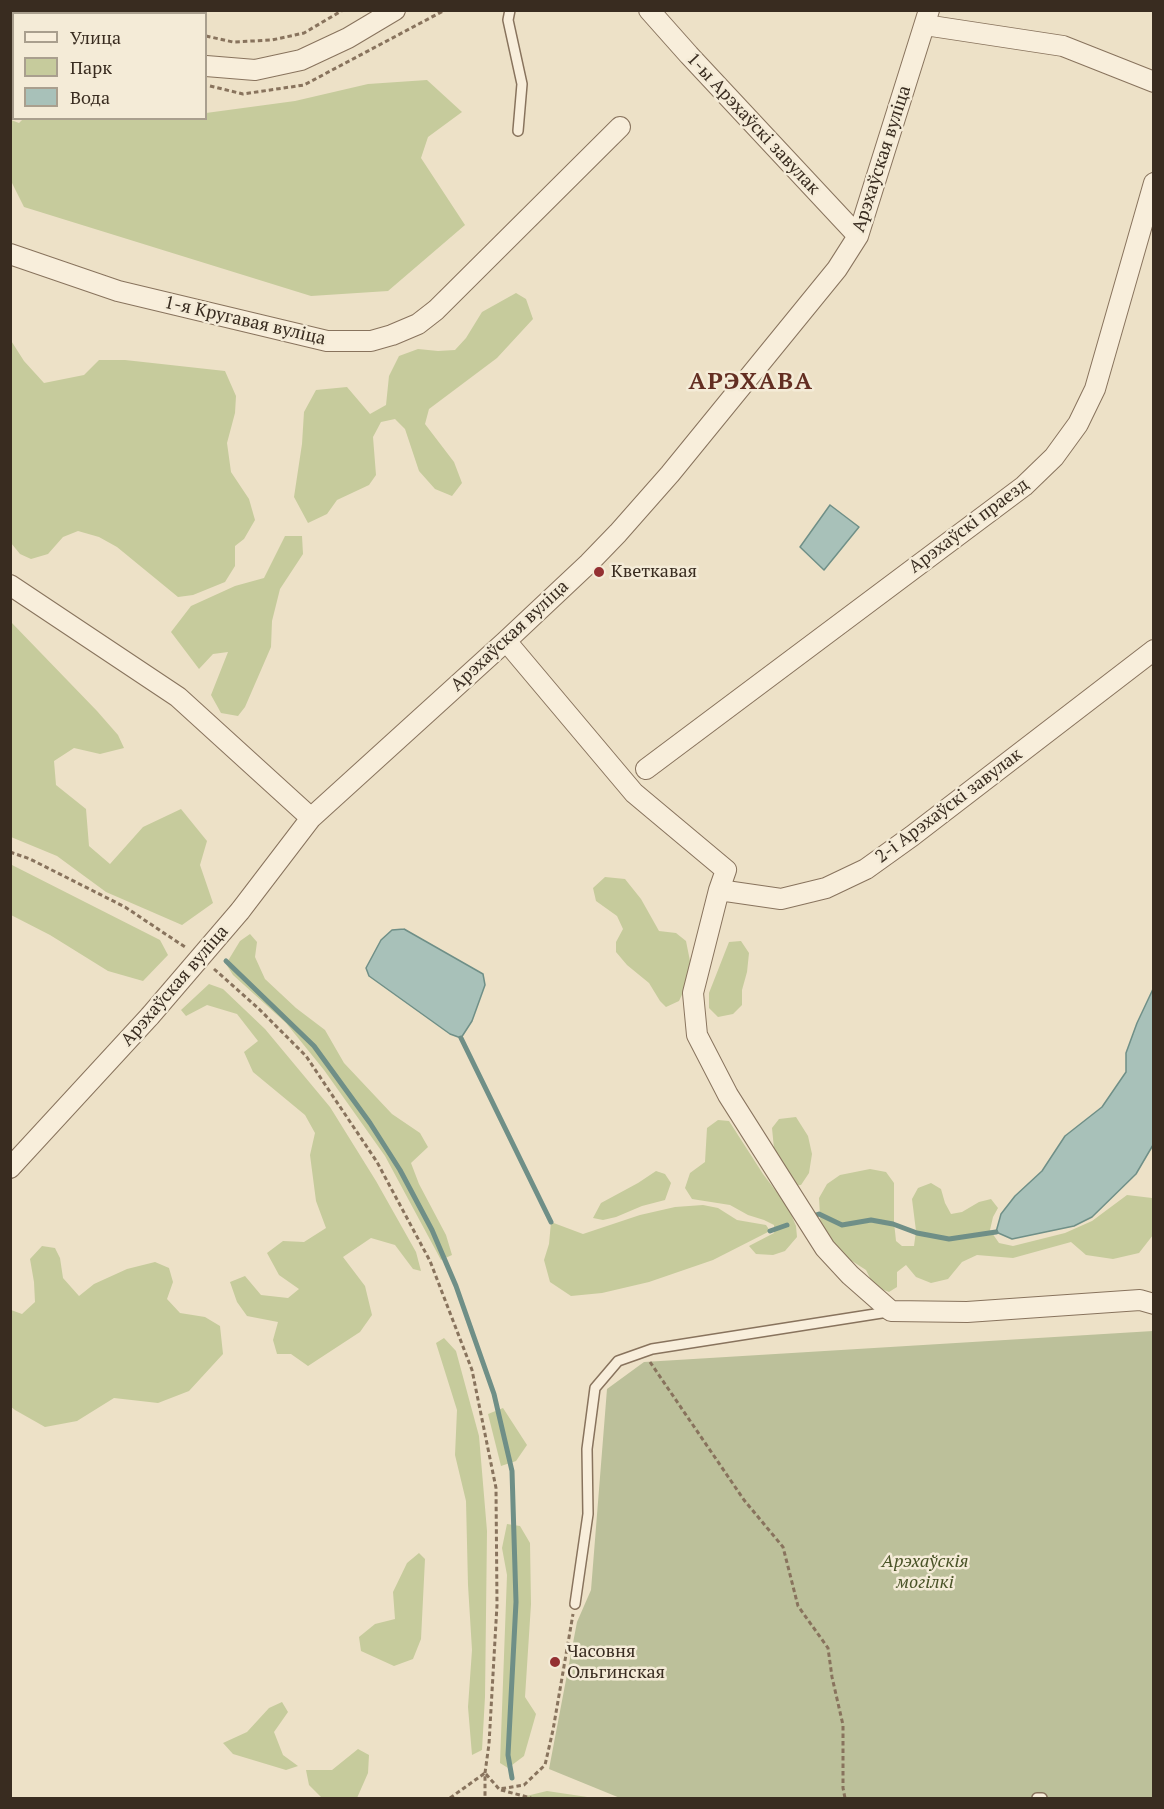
<!DOCTYPE html>
<html>
<head>
<meta charset="utf-8">
<style>
	body { margin:0 }
	#map { position:relative; width:1164px; height:1809px; overflow:hidden; background:#ede1c7; font-family:"PT Serif",serif }
	canvas { display:block }
	.frame { position:absolute; inset:0; border:12px solid #392c20; pointer-events:none }
	.legend { position:absolute; left:12px; top:12px; width:195px; height:108px; box-sizing:border-box; background:#f4ebd7; border:2px solid #a99f8e; margin:0; padding:8px 10px; list-style:none; font-size:18px; color:#392c20 }
	.legend li { display:flex; align-items:center; gap:12px; height:30px }
	.legend b { width:30px; border:2px solid #a99f8e }
</style>
</head>
<body>
<div id="map">
<canvas width="1164" height="1809"></canvas>
<div class="frame"></div>
<ul class="legend">
<li><b style="height:8px;background:#f8eedb"></b>Улица</li>
<li><b style="height:16px;background:#c6cb9c"></b>Парк</li>
<li><b style="height:16px;background:#a8c1b9"></b>Вода</li>
</ul>
</div>
<script>
const c = document.querySelector('canvas').getContext('2d');
c.lineJoin = 'round';
function fillPath(path, color) {
  c.fillStyle = color;
  c.fill(path, 'evenodd');
}
function shape(rows) {
  const path = new Path2D();
  for (const r of rows) {
    path.moveTo(r[0], r[1]);
    for (let i = 2; i < r.length; i += 2) path.lineTo(r[i], r[i + 1]);
  }
  return path;
}
function stroke(path, color, width, dash) {
  c.strokeStyle = color;
  c.lineWidth = width;
  c.lineCap = dash ? 'butt' : 'round';
  c.setLineDash(dash || []);
  c.stroke(path);
}
function drawText(font, color, halo, rows, align = 'center') {
  c.font = font + ' "PT Serif",serif';
  c.lineWidth = 5;
  c.setLineDash([]);
  c.textBaseline = 'middle';
  c.strokeStyle = halo;
  c.fillStyle = color;
  for (const [text, x, y, turn = 0] of rows) {
    c.save();
    c.translate(x, y);
    c.rotate((+turn || 0) * Math.PI / 180);
    c.textAlign = isNaN(turn) ? turn : align;
    if (halo) c.strokeText(text, 0, 0);
    c.fillText(text, 0, 0);
    c.restore();
  }
}
const green = shape([
	[427,80,462,112,428,137,421,158,465,225,388,291,311,296,24,207,11,181,11,120,19,123,24,118,206,118,206,113,295,101,368,84],
	[516,293,526,299,533,319,497,358,429,409,425,424,454,462,462,483,452,496,435,489,419,471,405,429,395,419,381,422,373,437,376,475,369,485,337,500,327,514,308,523,294,497,302,444,304,412,316,390,347,387,370,414,386,405,389,376,399,356,418,349,438,351,455,350,466,338,482,312],
	[10,339,24,361,44,383,84,375,99,360,125,360,225,371,236,396,235,413,227,443,231,472,249,499,255,520,244,539,235,546,235,566,225,582,193,595,178,597,117,547,99,537,78,531,63,537,48,554,31,559,20,554,11,543],
	[285,536,302,536,303,554,280,589,272,621,271,647,245,707,238,716,221,713,211,695,228,652,213,654,199,669,171,632,191,606,235,586,264,578],
	[11,622,97,711,118,735,124,748,100,754,74,748,54,761,56,785,86,809,89,846,110,864,143,827,181,809,207,841,200,865,213,903,182,925,106,892,57,856,11,837],
	[10,864,160,940,168,955,143,981,108,971,50,935,11,915],
	[605,877,625,879,641,899,659,931,676,933,686,941,690,961,687,984,679,1001,666,1007,660,1001,649,983,627,965,616,952,616,942,623,929,617,916,596,901,593,888],
	[250,934,257,942,255,957,265,979,296,1008,325,1030,344,1063,392,1114,420,1133,428,1147,411,1163,419,1184,446,1235,452,1255,441,1260,385,1156,324,1070,286,1023,233,975,226,964,240,941],
	[741,941,749,953,747,972,742,990,742,1005,733,1014,718,1017,709,1008,709,993,729,942],
	[209,984,223,989,265,1029,330,1107,376,1181,416,1252,421,1271,413,1269,395,1245,371,1238,343,1257,365,1286,372,1315,360,1332,308,1366,291,1354,277,1354,273,1340,278,1322,247,1316,237,1302,230,1282,245,1276,261,1295,288,1298,299,1289,279,1275,267,1253,283,1241,304,1242,326,1228,316,1201,310,1155,315,1133,305,1115,253,1072,244,1052,258,1041,237,1014,207,1005,186,1016,181,1010],
	[796,1117,808,1136,812,1154,809,1173,801,1185,792,1186,775,1159,772,1128,779,1119],
	[718,1120,729,1121,763,1174,788,1207,796,1226,797,1237,785,1251,773,1255,756,1254,749,1246,774,1233,774,1225,764,1220,748,1215,730,1205,692,1199,685,1188,690,1173,705,1162,707,1128],
	[870,1169,886,1172,894,1183,894,1222,896,1241,902,1246,914,1246,916,1231,912,1199,918,1188,931,1183,941,1189,945,1203,951,1214,962,1212,979,1202,991,1199,998,1208,993,1217,990,1230,999,1243,1013,1246,1065,1233,1092,1221,1127,1195,1152,1198,1153,1200,1153,1235,1139,1253,1113,1259,1086,1255,1071,1242,1013,1258,977,1255,962,1262,948,1279,931,1283,916,1277,906,1265,897,1272,897,1287,889,1292,874,1286,866,1270,852,1261,837,1255,821,1234,819,1198,827,1184,840,1175],
	[656,1171,665,1174,671,1183,665,1200,642,1206,616,1217,603,1220,593,1218,601,1203,638,1183],
	[703,1205,718,1208,737,1220,766,1225,770,1231,713,1260,649,1282,602,1293,571,1296,550,1282,544,1260,549,1244,551,1222,583,1234,640,1215,675,1207],
	[42,1246,55,1248,60,1258,63,1278,79,1296,94,1284,127,1269,155,1262,169,1268,173,1282,167,1299,180,1313,205,1317,220,1326,223,1354,189,1391,158,1403,114,1398,77,1421,45,1427,15,1410,10,1406,11,1310,22,1314,35,1302,34,1282,30,1259],
	[444,1338,456,1351,479,1436,487,1531,485,1697,482,1750,472,1755,468,1707,472,1650,468,1585,466,1501,455,1455,457,1410,436,1343],
	[503,1408,527,1445,516,1461,501,1466,488,1414],
	[507,1524,520,1526,530,1543,531,1604,525,1697,536,1714,524,1756,508,1768,500,1763,507,1575,502,1548],
	[419,1553,425,1559,421,1639,413,1659,394,1666,361,1651,359,1637,375,1624,395,1619,393,1592,407,1563],
	[282,1702,288,1712,274,1732,283,1755,298,1766,286,1770,233,1754,223,1743,247,1732,269,1708],
	[358,1749,369,1755,368,1773,357,1798,322,1798,309,1785,306,1770,332,1770],
	[547,1791,594,1798,595,1798,518,1798]
]);
const cemetery = shape([
	[1153,1331,1153,1798,620,1798,549,1769,577,1622,591,1590,607,1389,644,1362]
]);
const water = shape([
	[830,505,859,527,824,570,800,547,830,505],
	[404,929,483,974,485,985,472,1021,461,1038,450,1034,369,976,366,968,381,940,392,930,404,929],
	[1153,989,1153,1145,1136,1174,1092,1217,1074,1226,1012,1239,996,1232,1001,1214,1015,1196,1042,1171,1065,1136,1102,1107,1126,1072,1126,1053,1137,1023,1153,989]
]);
const stream = shape([
	[226,961,314,1046,370,1123,400,1170,432,1230,456,1286,494,1394,512,1471,516,1602,508,1755,512,1778],
	[461,1038,551,1222],
	[810,1217,819,1214,842,1225,871,1220,893,1224,917,1233,949,1239,996,1232],
	[770,1231,787,1225]
]);
const path = shape([
	[92,10,106,14],
	[206,36,233,42,272,40,304,33,343,10],
	[210,86,243,94,304,85,445,10],
	[10,852,30,859,125,907,185,947],
	[214,969,258,1008,306,1056,377,1162,430,1261,472,1370,496,1488,497,1605,489,1744,485,1773,485,1798],
	[650,1362,744,1500,783,1547,798,1606,828,1648,832,1677,843,1725,843,1788,845,1798],
	[486,1774,499,1789,524,1785,545,1765,553,1730,573,1614],
	[501,1790,531,1798],
	[450,1798,485,1773]
]);
const service = shape([
	[510,10,508,20,522,84,518,131],
	[575,1604,588,1514,587,1449,595,1388,618,1361,652,1349,888,1312],
	[1037,1798,1042,1798]
]);
const minor = shape([
	[649,10,689,55,858,236],
	[10,21,14,22],
	[925,25,1063,46,1154,82],
	[206,66,255,70,301,60,348,38,395,10],
	[10,254,118,291,327,341,371,341,392,335,418,324,436,310,620,127],
	[10,585,178,697,311,818],
	[506,641,634,793,726,870,719,890,693,993,697,1035,728,1095,825,1248,850,1275,891,1311,967,1312,1140,1300,1154,1304],
	[646,769,1024,486,1054,457,1078,424,1095,389,1154,183],
	[719,890,781,899,826,888,866,869,912,836,1154,650],
	[240,911,311,818,506,641,589,563,618,533,670,474,837,269,858,236,929,10],
	[10,1168,150,1016]
]);
const minorBridge = shape([
	[150,1016,240,911]
]);
const markers = [
	[599,572,6,"#943032"],
	[555,1662,6,"#943032"]
];
const streetNames = [
	["1-ы Арэхаўскі завулак",753,124,47],
	["Арэхаўская вуліца",882,159,-72],
	["1-я Кругавая вуліца",245,321,13],
	["Арэхаўскі праезд",969,526,-37],
	["Арэхаўская вуліца",510,636,-43],
	["2-і Арэхаўскі завулак",949,806,-37],
	["Арэхаўская вуліца",175,986,-49]
];
const poiNames = [
	["Кветкавая",611,572],
	["Часовня",567,1652],
	["Ольгинская",567,1673]
];
const parkNames = [
	["Арэхаўскія",925,1562],
	["могілкі",925,1583]
];
const districtNames = [
	["АРЭХАВА",751,382]
];
fillPath(green, '#c6cb9c');
fillPath(cemetery, '#bcc09a');
fillPath(water, '#a8c1b9');
stroke(water, '#6f8f87', 1.5);
stroke(stream, '#6f8f87', 5);
stroke(service, '#88735d', 12);
stroke(minor, '#88735d', 22);
stroke(path, '#88735d', 3, [4.5, 3]);
stroke(service, '#f8eedb', 9);
stroke(minor, '#f8eedb', 20);
stroke(minorBridge, '#88735d', 22, []);
stroke(minorBridge, '#f8eedb', 20);
for (const [x, y, r, color] of markers) {
  const dot = new Path2D();
  dot.arc(x, y, r, 0, 2 * Math.PI);
  c.fillStyle = color;
  c.fill(dot);
  stroke(dot, '#f4ebd7', 2);
}
drawText('18px', '#392c20', '#f4ebd7', streetNames);
drawText('18px', '#392c20', '#f4ebd7', poiNames, 'left');
drawText('italic 18px', '#4a5428', '#f4ebd7', parkNames);
c.letterSpacing = '1.5px';
drawText('bold 24px', '#632e22', '#f4ebd7', districtNames);
c.letterSpacing = '0px';
</script>
</body>
</html>
